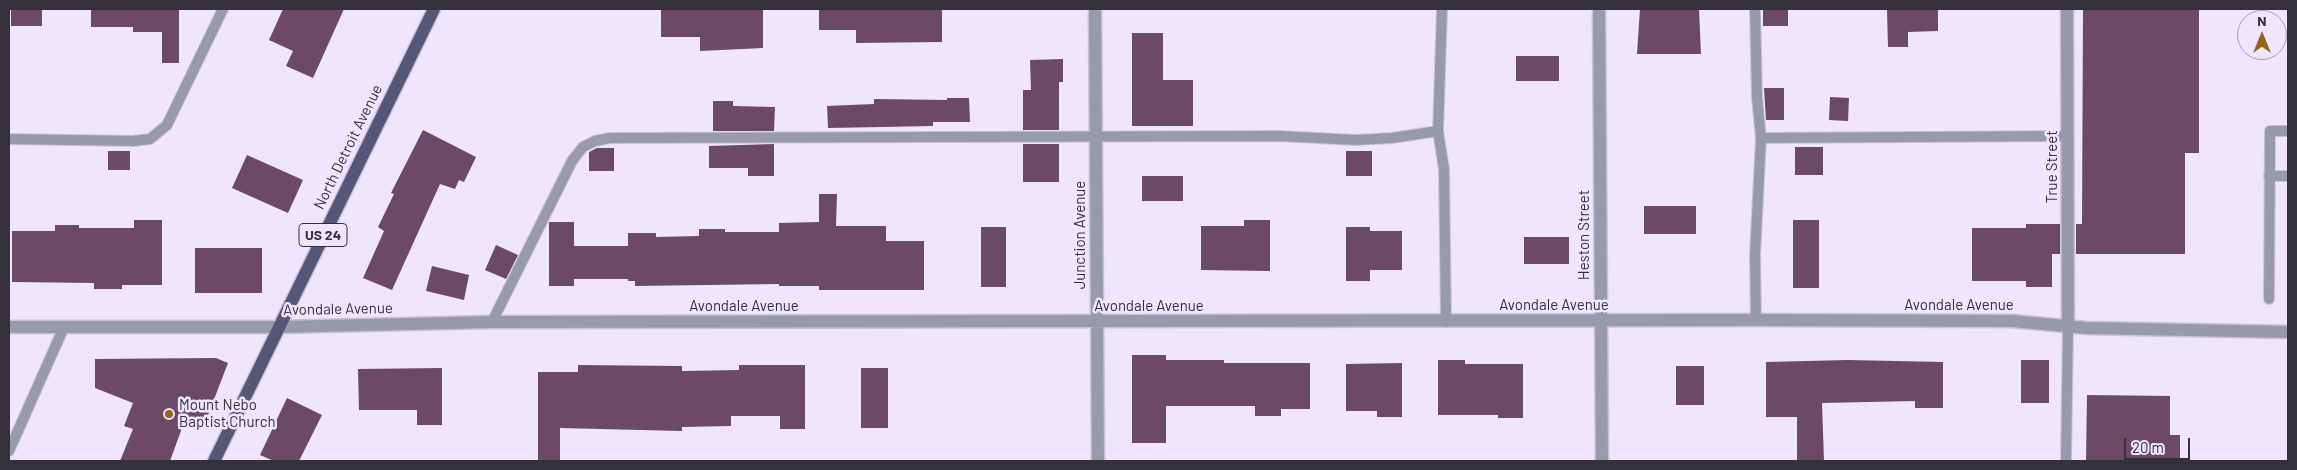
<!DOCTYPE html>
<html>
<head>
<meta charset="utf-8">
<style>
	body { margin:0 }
	#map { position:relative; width:2297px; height:470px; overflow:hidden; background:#f0e5fe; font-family:Barlow,sans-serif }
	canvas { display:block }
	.frame { position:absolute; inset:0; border:10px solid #35313a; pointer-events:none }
	.north { position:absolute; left:2237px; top:10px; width:50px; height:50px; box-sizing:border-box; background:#f0e5fe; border:1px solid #a59db0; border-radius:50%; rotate:0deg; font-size:14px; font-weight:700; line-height:20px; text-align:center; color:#35313a }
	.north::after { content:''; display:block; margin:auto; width:18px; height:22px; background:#966317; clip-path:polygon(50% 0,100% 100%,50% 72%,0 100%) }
	.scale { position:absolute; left:2124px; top:438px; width:66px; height:22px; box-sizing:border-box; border:2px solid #35313a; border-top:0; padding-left:6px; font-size:15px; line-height:18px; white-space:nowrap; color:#35313a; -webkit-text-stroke:4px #f0e5fe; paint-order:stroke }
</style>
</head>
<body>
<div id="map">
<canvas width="2297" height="470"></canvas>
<div class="frame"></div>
<div class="north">N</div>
<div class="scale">20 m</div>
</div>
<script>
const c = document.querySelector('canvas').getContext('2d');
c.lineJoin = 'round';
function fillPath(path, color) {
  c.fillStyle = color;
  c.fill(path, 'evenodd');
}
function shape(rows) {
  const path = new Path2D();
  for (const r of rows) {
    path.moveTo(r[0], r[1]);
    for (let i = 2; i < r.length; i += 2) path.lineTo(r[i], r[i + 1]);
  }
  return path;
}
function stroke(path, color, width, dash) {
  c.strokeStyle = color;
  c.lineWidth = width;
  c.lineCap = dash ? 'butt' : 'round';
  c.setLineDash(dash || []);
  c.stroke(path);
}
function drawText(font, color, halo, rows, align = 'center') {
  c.font = font + ' Barlow,sans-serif';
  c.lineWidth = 5;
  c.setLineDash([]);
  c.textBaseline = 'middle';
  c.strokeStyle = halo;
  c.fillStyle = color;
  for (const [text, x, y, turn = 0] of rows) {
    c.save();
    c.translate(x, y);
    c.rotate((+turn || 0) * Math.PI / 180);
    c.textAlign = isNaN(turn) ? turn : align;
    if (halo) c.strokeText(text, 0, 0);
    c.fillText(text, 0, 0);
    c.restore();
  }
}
const building = shape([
	[11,9,42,9,42,26,11,26],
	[91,9,179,9,179,63,162,63,162,32,133,32,133,27,91,27],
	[283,9,344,9,313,78,286,66,293,51,269,40],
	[661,9,763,9,763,48,700,51,700,37,661,37],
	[819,9,942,9,942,42,856,43,856,30,819,30],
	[1640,9,1699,9,1701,54,1637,54],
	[1763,9,1788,9,1788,26,1763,26],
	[1887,9,1938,9,1938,31,1908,32,1908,47,1888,47],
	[2083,9,2199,9,2199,153,2185,153,2185,254,2076,254,2076,224,2082,224],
	[1132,33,1163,33,1163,80,1193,80,1193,126,1132,126],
	[1516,56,1559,56,1559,81,1516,81],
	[1063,59,1063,82,1059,82,1059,130,1023,130,1023,90,1031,90,1030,60],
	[1764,88,1784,88,1784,120,1766,120],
	[1830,97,1849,98,1848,121,1829,120],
	[947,98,969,98,970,122,933,122,933,126,828,128,827,106,874,104,874,99,947,100],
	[713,101,733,101,733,106,775,107,774,131,713,131],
	[423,130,476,157,464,182,459,180,455,189,440,184,392,290,363,278,384,231,378,227,394,194,391,193],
	[774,144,774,176,748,176,748,168,709,168,709,146],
	[1023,144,1059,144,1059,182,1023,182],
	[1795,147,1823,147,1823,175,1795,175],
	[597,148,614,148,614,171,589,171,589,152],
	[108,151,130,151,130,170,108,170],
	[1346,151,1372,151,1372,176,1346,176],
	[247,155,303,180,288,213,232,188],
	[1142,176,1183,176,1183,201,1142,201],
	[819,194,837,194,836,226,886,226,886,241,924,241,924,290,819,290,819,286,779,286,779,284,635,286,635,281,628,281,628,279,574,279,574,286,549,286,549,222,574,222,574,246,628,246,628,233,656,233,656,237,699,236,699,229,725,229,725,232,779,232,779,223,819,222],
	[1644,206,1696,206,1696,234,1644,234],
	[134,220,162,220,162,285,122,285,122,289,94,289,94,283,12,282,12,231,55,231,55,225,79,225,79,228,134,228],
	[1244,220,1270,220,1270,271,1201,270,1201,226,1244,226],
	[1793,220,1819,220,1819,288,1793,288],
	[2026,224,2060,224,2060,254,2052,254,2052,287,2026,287,2026,281,1972,281,1972,228,2026,228],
	[981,227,1006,227,1006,287,981,287],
	[1346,227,1370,227,1370,231,1402,231,1402,270,1370,270,1370,281,1346,281],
	[1524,237,1569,237,1569,264,1524,264],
	[496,245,518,255,506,279,485,270],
	[195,248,262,248,262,293,195,293],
	[432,266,469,275,464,300,426,291],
	[1132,355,1166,355,1166,360,1224,360,1224,363,1310,363,1310,409,1281,409,1281,416,1255,416,1255,406,1166,406,1166,443,1132,443],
	[216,358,228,363,203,428,182,428,170,461,120,461,133,429,124,426,133,403,95,388,95,359],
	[1438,360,1465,360,1465,364,1523,364,1523,418,1498,418,1498,415,1438,415],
	[1848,360,1943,362,1943,408,1915,408,1915,401,1822,403,1824,461,1797,461,1797,417,1766,417,1766,362],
	[2021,360,2049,360,2049,403,2021,403],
	[1402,363,1402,417,1377,417,1377,411,1346,411,1346,364],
	[578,365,682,366,682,371,739,370,739,365,805,365,805,429,780,429,780,416,731,416,731,426,682,427,682,431,560,428,560,461,538,461,538,372,578,372],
	[1676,366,1704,366,1704,405,1676,405],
	[442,368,442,425,417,425,417,410,359,410,358,369],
	[861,368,888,368,888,428,861,428],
	[2087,395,2170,396,2170,435,2180,435,2180,461,2086,461],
	[287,398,322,415,299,461,274,461,260,455]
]);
const service = shape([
	[1442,9,1438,131,1444,169,1446,322],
	[1755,9,1757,98,1761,138,1755,255,1756,320],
	[1761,138,2068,136],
	[9,139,133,141,150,139,167,125,223,9],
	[2269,176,2288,176],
	[2269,299,2270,131,2288,131],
	[492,322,572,161,583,147,595,141,610,138,1279,136,1356,140,1392,138,1438,131],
	[9,451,64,327],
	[2066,461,2068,325]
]);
const minor = shape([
	[1095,9,1098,461],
	[1599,9,1602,461],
	[2067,9,2068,325],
	[9,327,278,327,492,322,1756,320,2012,321,2086,328,2288,332]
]);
const primary = shape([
	[214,461,434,9]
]);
const markers = [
	[169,414,5,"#966317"]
];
const shields = [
	[323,235,48]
];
const shieldNames = [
	["US 24",323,235]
];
const streetNames = [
	["North Detroit Avenue",348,147,-64],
	["True Street",2052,167,-90],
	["Junction Avenue",1080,235,-90],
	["Heston Street",1584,235,-90],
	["Avondale Avenue",1554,305],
	["Avondale Avenue",1959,305],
	["Avondale Avenue",744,306],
	["Avondale Avenue",1149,306],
	["Avondale Avenue",338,309,-1]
];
const poiNames = [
	["Mount Nebo",179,405],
	["Baptist Church",179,422]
];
fillPath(building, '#6b4967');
stroke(service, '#cbc1d7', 12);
stroke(minor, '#cbc1d7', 15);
stroke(primary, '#cbc1d7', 15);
stroke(service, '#979aad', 10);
stroke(minor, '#979aad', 12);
stroke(primary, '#555779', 12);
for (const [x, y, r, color] of markers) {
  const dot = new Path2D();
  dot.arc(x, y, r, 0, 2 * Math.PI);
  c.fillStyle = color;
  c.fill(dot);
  stroke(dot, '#f0e5fe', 2);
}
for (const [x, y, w] of shields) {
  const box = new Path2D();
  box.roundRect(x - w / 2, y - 11.5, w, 23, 4);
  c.fillStyle = '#f0e5fe';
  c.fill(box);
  stroke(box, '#35313a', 1);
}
drawText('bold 14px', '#35313a', null, shieldNames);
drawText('15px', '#35313a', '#f0e5fe', streetNames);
drawText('15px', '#35313a', '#f0e5fe', poiNames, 'left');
</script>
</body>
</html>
